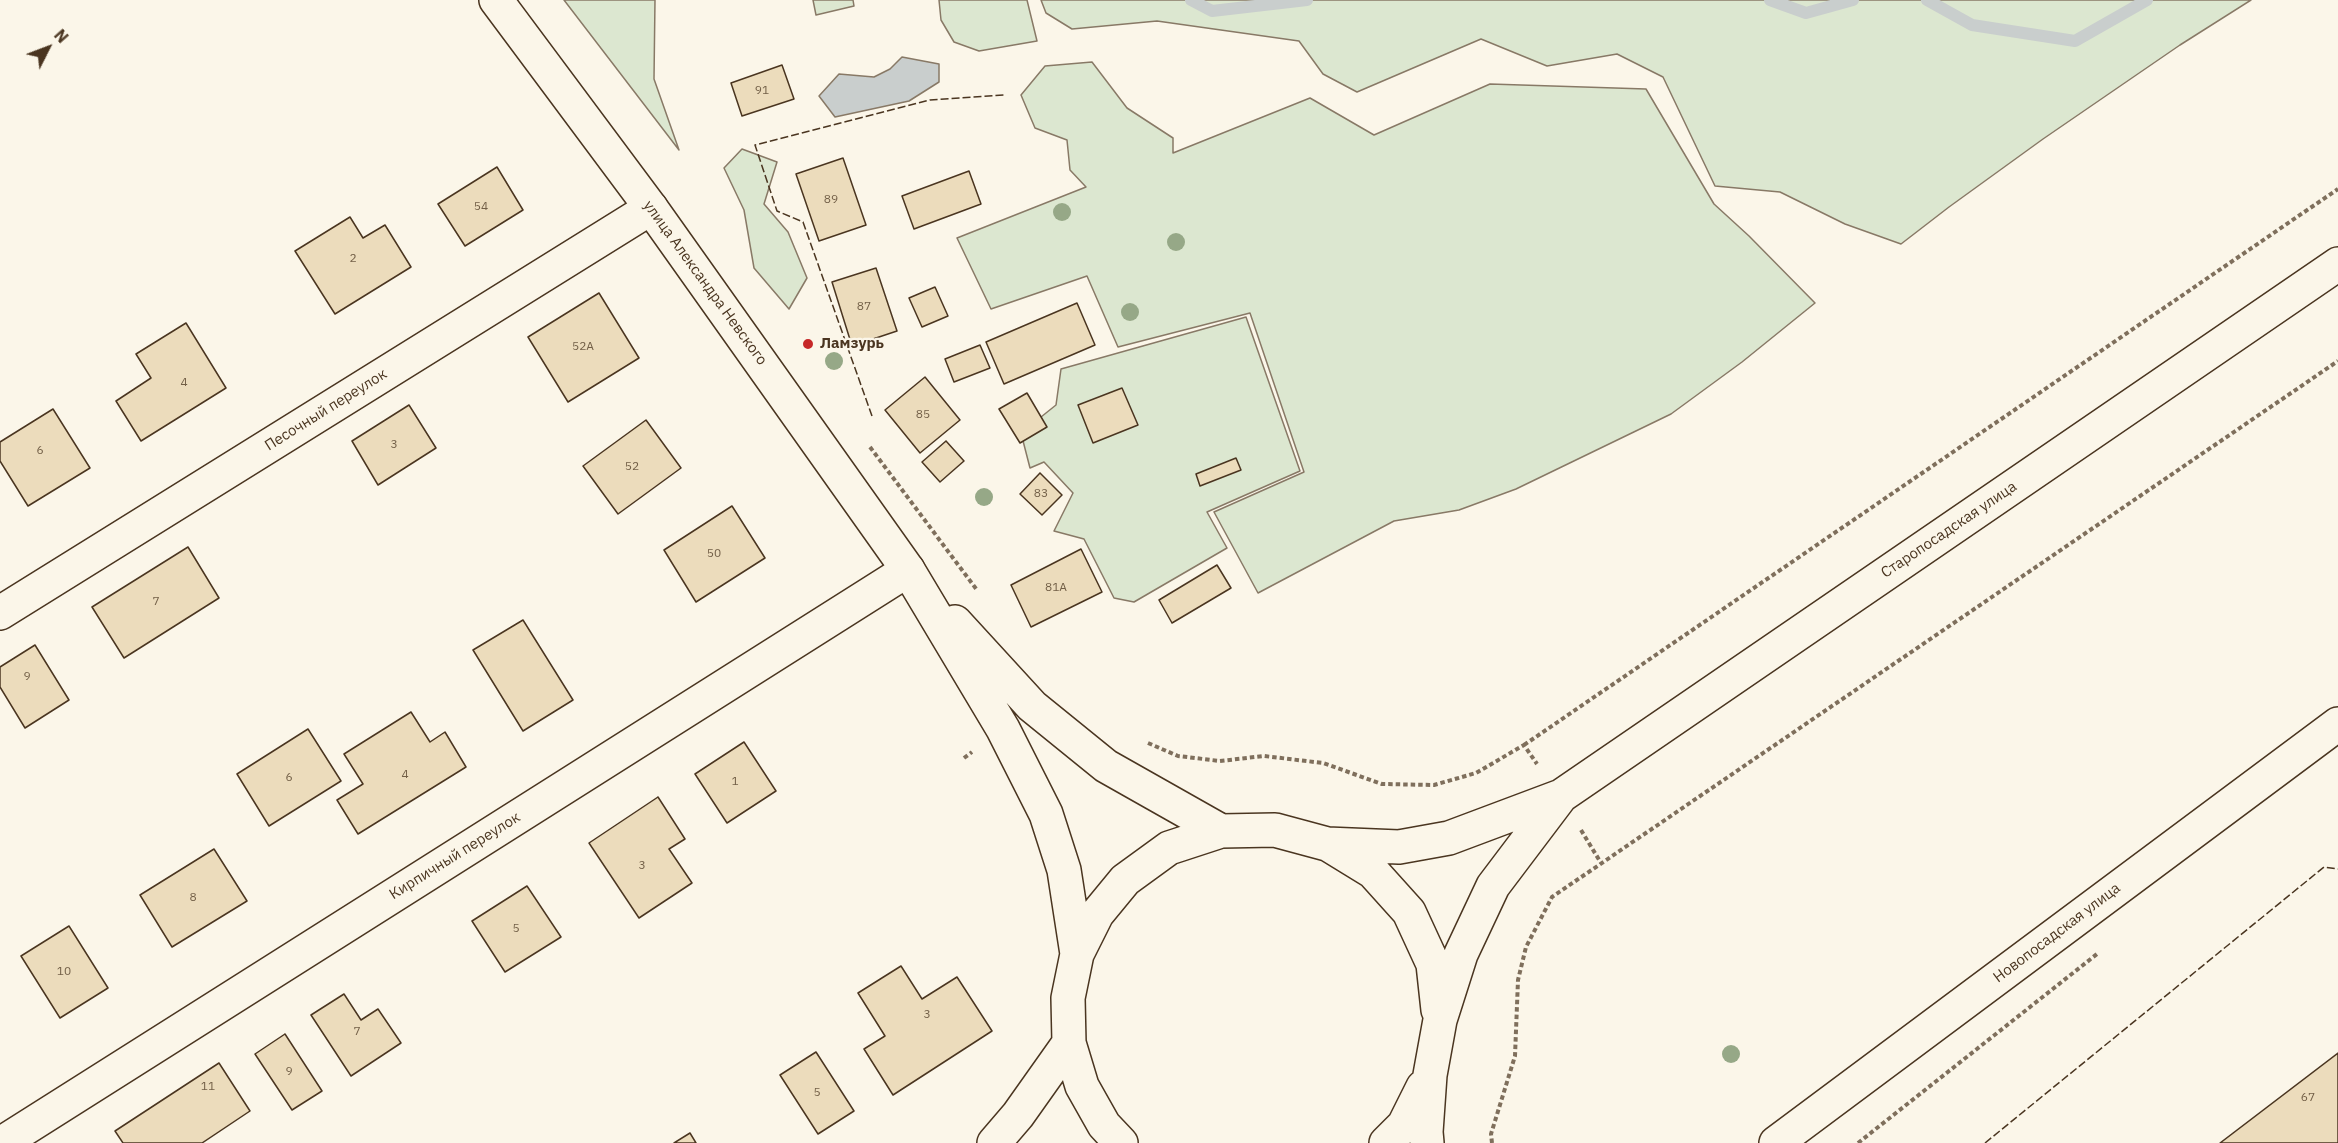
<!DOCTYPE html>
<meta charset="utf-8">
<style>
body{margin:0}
#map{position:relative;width:2338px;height:1143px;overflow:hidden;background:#fbf6e9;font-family:"IBM Plex Sans",sans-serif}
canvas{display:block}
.north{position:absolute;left:18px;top:18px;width:60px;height:60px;-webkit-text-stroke:4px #fbf6e9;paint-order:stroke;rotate:48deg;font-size:16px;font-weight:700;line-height:24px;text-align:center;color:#4a3520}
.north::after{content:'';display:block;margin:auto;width:21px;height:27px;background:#4a3520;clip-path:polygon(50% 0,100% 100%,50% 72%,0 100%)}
</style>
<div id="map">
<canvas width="2338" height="1143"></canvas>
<div class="north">N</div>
</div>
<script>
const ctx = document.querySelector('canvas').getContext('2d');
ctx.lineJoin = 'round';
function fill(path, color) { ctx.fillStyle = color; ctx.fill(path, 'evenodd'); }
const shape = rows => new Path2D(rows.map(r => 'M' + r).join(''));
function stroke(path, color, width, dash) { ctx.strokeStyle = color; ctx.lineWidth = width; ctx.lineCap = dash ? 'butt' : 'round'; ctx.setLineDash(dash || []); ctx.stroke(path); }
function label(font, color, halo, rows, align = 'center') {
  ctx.font = font + ' "IBM Plex Sans",sans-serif'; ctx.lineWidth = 4.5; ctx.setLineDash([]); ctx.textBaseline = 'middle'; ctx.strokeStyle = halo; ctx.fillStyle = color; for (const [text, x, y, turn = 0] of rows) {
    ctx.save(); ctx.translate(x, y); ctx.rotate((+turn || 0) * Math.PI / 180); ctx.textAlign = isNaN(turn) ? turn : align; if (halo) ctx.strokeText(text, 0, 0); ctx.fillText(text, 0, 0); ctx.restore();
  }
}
const green = shape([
 [564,0,655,0,654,79,679,150,564,0],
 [813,0,853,0,854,6,816,15,813,0],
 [939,0,1027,0,1037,41,979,51,954,42,941,20,939,0],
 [1041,0,2251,0,2180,45,2043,139,1949,207,1901,244,1845,224,1780,192,1715,186,1663,77,1617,54,1547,66,1481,39,1357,92,1323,74,1299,41,1157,21,1072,29,1046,13,1041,0],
 [1092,62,1127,108,1173,138,1173,153,1310,98,1374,135,1490,84,1646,89,1714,204,1749,236,1815,303,1742,362,1671,414,1516,489,1459,510,1394,521,1258,593,1214,512,1304,472,1250,313,1118,347,1087,276,991,309,957,238,1086,187,1070,170,1067,140,1035,128,1021,95,1045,66,1092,62],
 [742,149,777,162,764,204,788,232,807,278,789,309,754,268,744,210,724,168,742,149],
 [1246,317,1300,471,1207,512,1227,548,1134,602,1114,598,1084,539,1054,531,1073,493,1044,462,1030,468,1021,433,1056,405,1061,369,1246,317]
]);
fill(green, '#dce7d0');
stroke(green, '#887966', 1.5);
const water = shape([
 [902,57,939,64,939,82,909,101,835,117,819,96,839,74,874,77,890,69,902,57]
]);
fill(water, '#c9cecd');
stroke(water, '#887966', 1.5);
stroke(shape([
 [1191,0,1212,11,1307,0],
 [1770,0,1806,13,1853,0],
 [1927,0,1972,25,2075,41,2147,0]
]), '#c9cecd', 12);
const building = shape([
 [782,65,794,99,742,116,731,83,782,65],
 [843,158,866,225,819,241,796,174,843,158],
 [497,167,523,210,465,246,438,204,497,167],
 [969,171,981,204,914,229,902,196,969,171],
 [350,217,363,238,385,225,411,267,335,314,295,251,350,217],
 [876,268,897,331,852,346,832,282,876,268],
 [935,287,948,316,922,327,909,298,935,287],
 [599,293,639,358,568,402,528,337,599,293],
 [1077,303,1095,345,1004,384,986,342,1077,303],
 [186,323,226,388,141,441,116,401,151,378,136,354,186,323],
 [980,345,990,368,954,382,945,359,980,345],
 [925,377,960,420,920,453,885,410,925,377],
 [1122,388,1138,425,1093,443,1078,405,1122,388],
 [1027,393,1047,427,1020,443,999,409,1027,393],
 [409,405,436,448,378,485,352,441,409,405],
 [53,409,90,468,28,506,0,461,0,442,53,409],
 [646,420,681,468,618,514,583,466,646,420],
 [946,441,964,461,940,482,922,462,946,441],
 [1236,458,1241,470,1200,486,1196,474,1236,458],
 [1040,473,1062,495,1042,515,1020,494,1040,473],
 [732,506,765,558,696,602,664,550,732,506],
 [188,547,219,598,124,658,92,607,188,547],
 [1081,549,1102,592,1031,627,1011,585,1081,549],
 [1217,565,1231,588,1172,623,1159,600,1217,565],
 [523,620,573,700,523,731,473,650,523,620],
 [35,645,69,700,25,728,0,687,0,667,35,645],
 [411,712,430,742,445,732,466,767,358,834,337,800,363,784,344,754,411,712],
 [308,729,341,781,269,826,237,774,308,729],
 [744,742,776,791,727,823,695,774,744,742],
 [658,797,685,839,669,849,692,883,639,918,589,843,658,797],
 [214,849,247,901,172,947,140,895,214,849],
 [527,886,561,937,505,972,472,921,527,886],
 [69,926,108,988,60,1018,21,956,69,926],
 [901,966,922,999,957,977,992,1031,893,1095,864,1049,885,1036,858,993,901,966],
 [344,994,361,1020,378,1009,401,1043,351,1076,311,1015,344,994],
 [285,1034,322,1091,292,1110,255,1054,285,1034],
 [816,1052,854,1111,818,1134,780,1075,816,1052],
 [2338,1053,2338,1143,2220,1143,2338,1053],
 [219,1063,250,1111,202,1143,123,1143,115,1131,219,1063],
 [690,1133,696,1143,674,1143,690,1133]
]);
fill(building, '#ecdcbc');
stroke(building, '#4a3520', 1.5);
const minor = shape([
 [0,613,651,208],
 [2,1143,908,570],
 [1776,1143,2338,724]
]);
const major = shape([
 [496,0,651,208,908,570,1003,729,1046,814,1064,870,1077,954],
 [955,622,1032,706,1106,766,1221,831],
 [1329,845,1373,872,1409,912,1433,964,1438,1010],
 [994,1143,1018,1115,1069,1043],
 [1121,1143,1104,1125,1082,1086,1069,1043,1068,998,1077,954,1097,914,1125,880,1169,848,1221,831,1275,830,1327,844,1399,847,1449,838,1561,796,2338,264],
 [1386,1143,1404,1125,1423,1087],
 [1427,1143,1426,1132,1430,1075,1440,1020,1461,954,1493,886,1561,796]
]);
stroke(minor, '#4a3520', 36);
stroke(major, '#4a3520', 36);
stroke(shape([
 [870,447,977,590],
 [1148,743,1178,756,1220,761,1264,756,1323,763,1382,784,1434,785,1476,773,1524,745,1537,764],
 [1524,745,2338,189],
 [964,758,972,752],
 [1581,830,1601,863],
 [1492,1143,1491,1134,1515,1056,1518,980,1526,947,1552,897,2338,361],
 [1858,1143,2097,954]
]), '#7f6f5c', 4, [4.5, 3]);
stroke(minor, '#fbf6e9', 33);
stroke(major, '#fbf6e9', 33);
stroke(shape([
 [872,416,803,222,777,211,755,145,930,100,1004,95],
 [1985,1143,2324,867,2338,869]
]), '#4a3520', 1.5, [8, 3]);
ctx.fillStyle = '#96a887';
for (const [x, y] of [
 [1062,212],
 [1176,242],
 [1130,312],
 [834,361],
 [984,497],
 [1731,1054]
]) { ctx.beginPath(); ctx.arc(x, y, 9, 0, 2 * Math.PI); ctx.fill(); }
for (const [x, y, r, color] of [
 [808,344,6,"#c62828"]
]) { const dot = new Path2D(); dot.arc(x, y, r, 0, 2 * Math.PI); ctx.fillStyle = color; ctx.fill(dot); stroke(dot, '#fbf6e9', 2); }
label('12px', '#725f47', null, [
 ["91",762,91],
 ["89",831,200],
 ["54",481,207],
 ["2",353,259],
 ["87",864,307],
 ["52А",583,347],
 ["4",184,383],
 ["85",923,415],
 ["3",394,445],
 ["6",40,451],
 ["52",632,467],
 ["83",1041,494],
 ["50",714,554],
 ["81А",1056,588],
 ["7",156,602],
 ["9",27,677],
 ["4",405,775],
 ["6",289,778],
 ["1",735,782],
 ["3",642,866],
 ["8",193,898],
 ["5",516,929],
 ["10",64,972],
 ["3",927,1015],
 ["7",357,1032],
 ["9",289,1072],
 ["11",208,1087],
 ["5",817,1093],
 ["67",2308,1098]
]);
label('15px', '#4a3520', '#fbf6e9', [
 ["улица Александра Невского",705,283,54],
 ["Песочный переулок",326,410,-32],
 ["Старопосадская улица",1949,530,-34],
 ["Кирпичный переулок",455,856,-32],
 ["Новопосадская улица",2057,933,-37]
]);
label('bold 15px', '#4a3520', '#fbf6e9', [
 ["Ламзурь",820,344]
], 'left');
</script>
